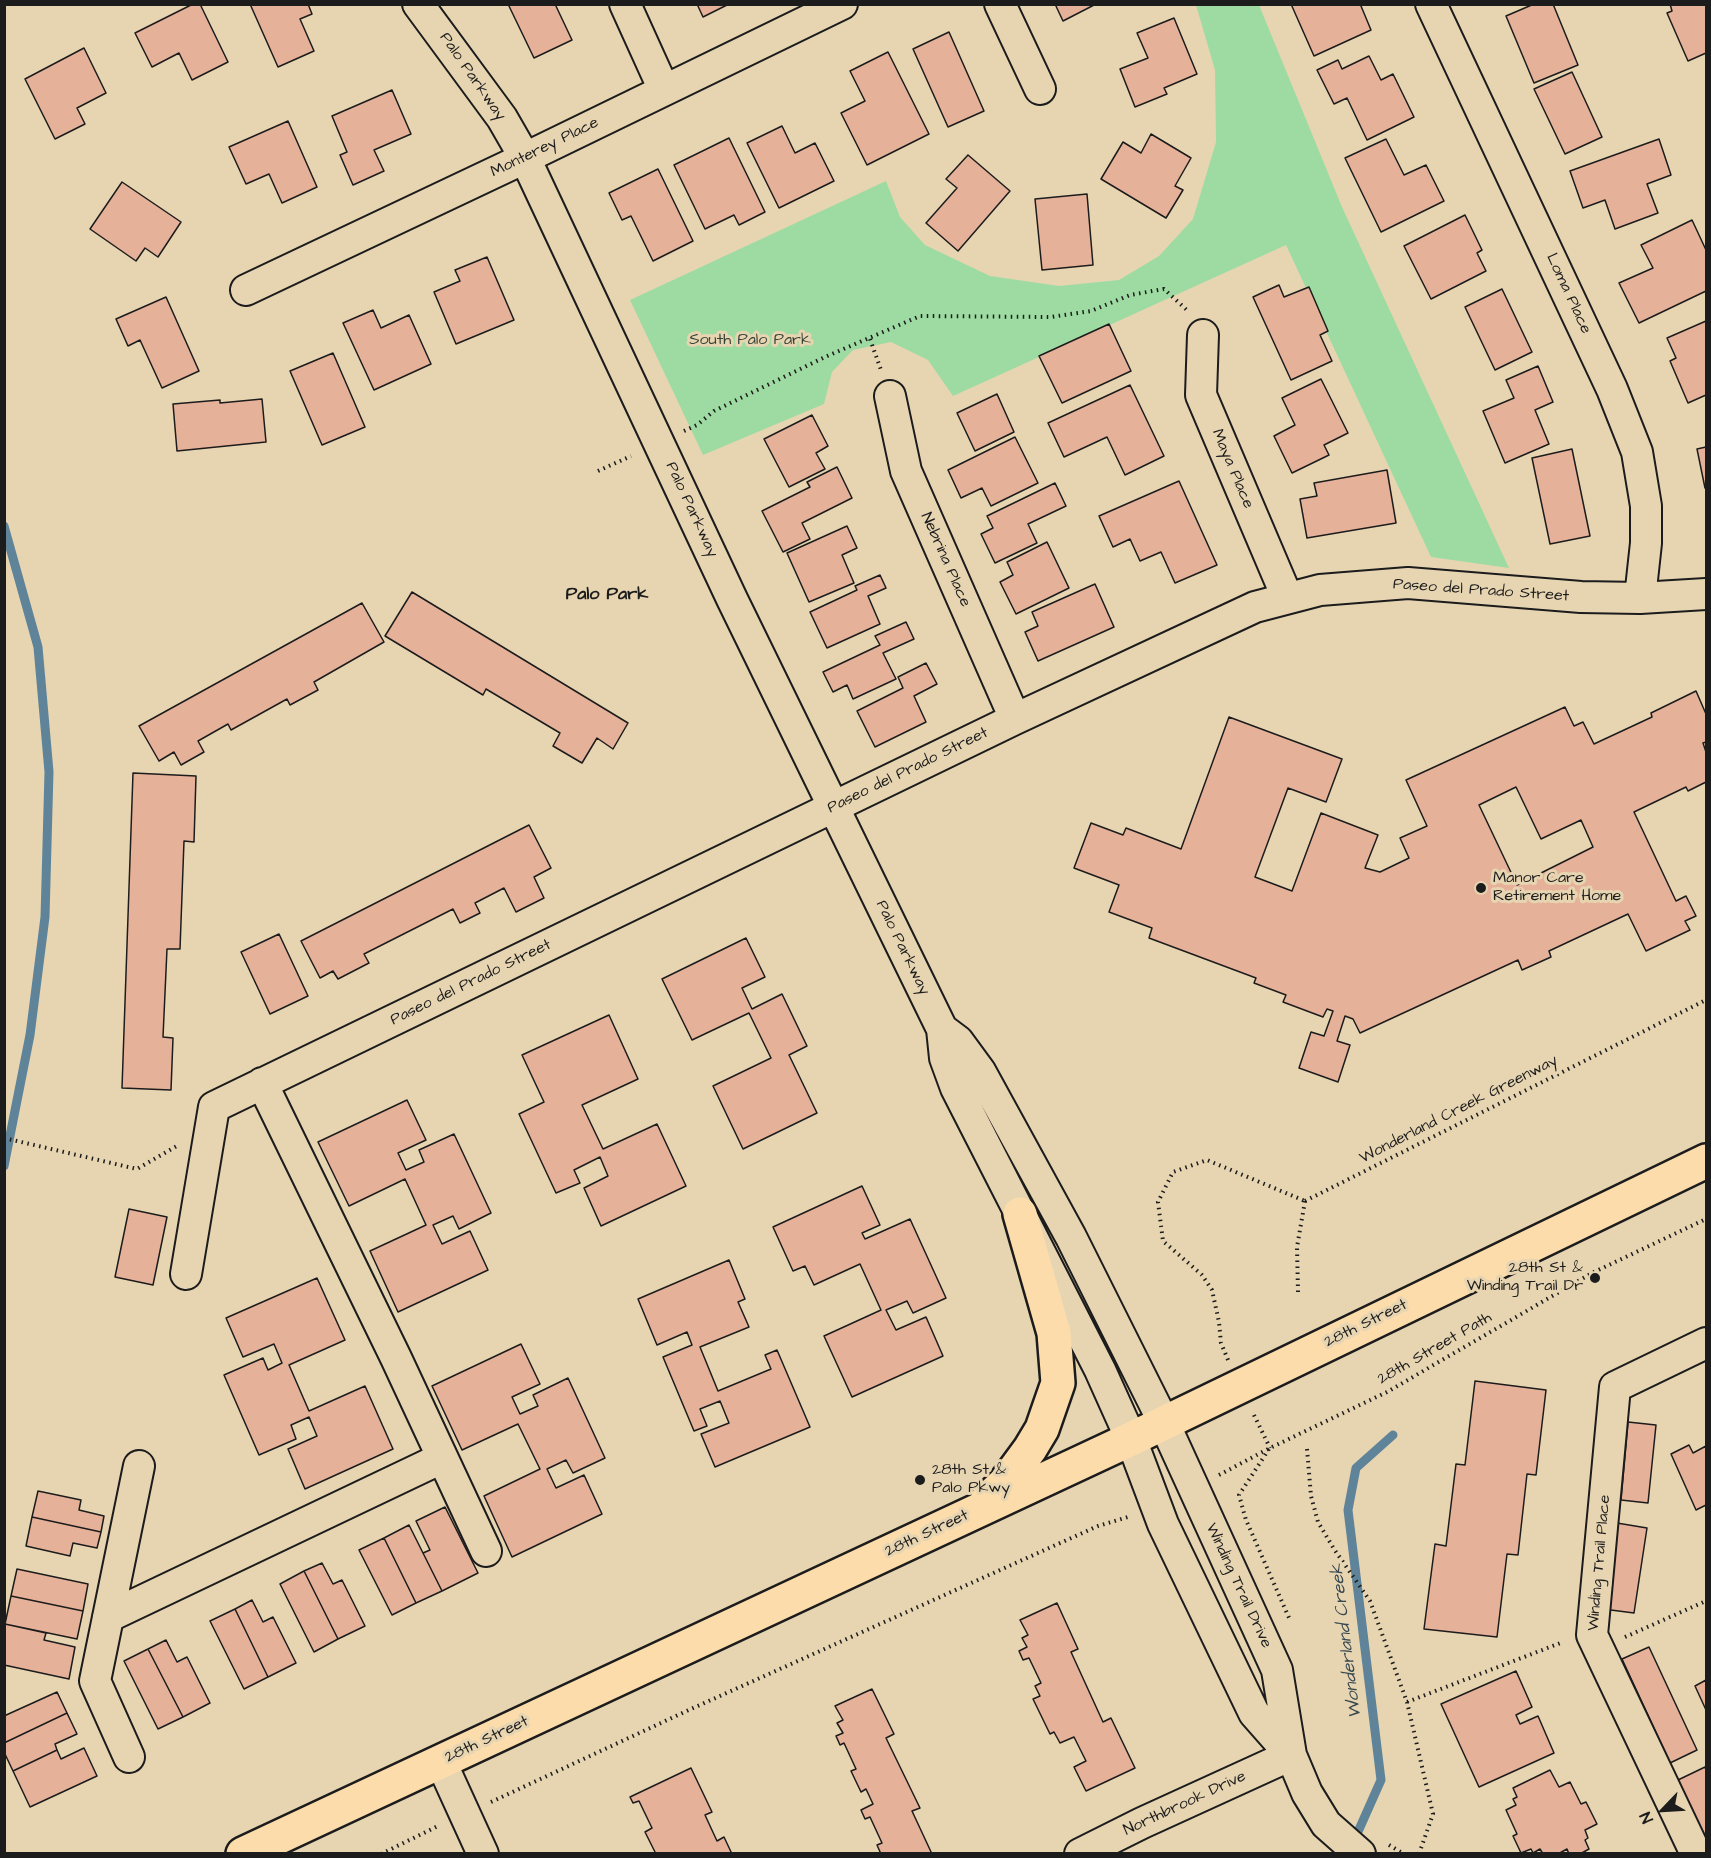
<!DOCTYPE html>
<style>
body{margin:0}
#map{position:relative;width:1711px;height:1858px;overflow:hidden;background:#e7d5b2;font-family:"Architects Daughter",sans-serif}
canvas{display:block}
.frame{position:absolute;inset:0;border:6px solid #1c1c1c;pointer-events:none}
.north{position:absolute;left:1633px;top:1780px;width:60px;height:60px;-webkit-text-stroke:4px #e7d5b2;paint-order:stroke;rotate:245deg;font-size:16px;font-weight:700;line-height:24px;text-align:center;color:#1c1c1c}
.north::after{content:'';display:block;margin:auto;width:21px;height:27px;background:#1c1c1c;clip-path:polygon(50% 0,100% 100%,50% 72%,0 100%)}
</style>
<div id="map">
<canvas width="1711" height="1858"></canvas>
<div class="frame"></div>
<div class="north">N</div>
</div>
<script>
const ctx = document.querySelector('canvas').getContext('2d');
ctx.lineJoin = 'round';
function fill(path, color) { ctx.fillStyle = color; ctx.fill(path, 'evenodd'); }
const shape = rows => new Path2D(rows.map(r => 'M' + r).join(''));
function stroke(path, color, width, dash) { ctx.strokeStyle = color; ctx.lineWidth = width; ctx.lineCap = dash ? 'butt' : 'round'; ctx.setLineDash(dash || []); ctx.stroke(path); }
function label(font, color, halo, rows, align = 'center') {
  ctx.font = font + ' "Architects Daughter",sans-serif'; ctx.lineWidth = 6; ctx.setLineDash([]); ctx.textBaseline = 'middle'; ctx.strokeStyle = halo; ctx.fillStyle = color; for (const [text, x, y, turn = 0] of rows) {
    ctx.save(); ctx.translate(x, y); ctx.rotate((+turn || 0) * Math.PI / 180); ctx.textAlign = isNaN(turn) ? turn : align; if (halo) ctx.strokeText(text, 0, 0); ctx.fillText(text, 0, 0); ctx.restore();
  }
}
fill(shape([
 [1196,5,1259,5,1342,207,1509,568,1431,557,1286,245,953,396,928,360,891,342,853,350,832,372,824,404,703,455,630,300,886,181,900,217,925,245,990,276,1059,286,1119,280,1159,256,1193,219,1216,142,1215,70]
]), '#9edba2');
stroke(shape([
 [4,526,38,647,49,772,45,917,30,1035,4,1166],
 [1353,1843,1381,1780,1348,1510,1356,1468,1393,1435]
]), '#5f8499', 9);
const building = shape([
 [193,4,200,4,228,62,192,80,179,53,152,67,135,33,193,4],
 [250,4,308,4,312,14,300,19,314,51,278,67,250,4],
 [508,4,555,4,572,40,534,58,508,4],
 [697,4,729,4,703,17,697,4],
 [1055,4,1096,4,1063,21,1055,4],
 [1291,4,1364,4,1361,6,1371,30,1314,56,1291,4],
 [1534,4,1553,4,1578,65,1534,83,1506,16,1534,4],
 [1670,4,1706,4,1706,53,1688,61,1667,13,1672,11,1670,4],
 [1174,18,1197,74,1164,88,1167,94,1135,107,1120,69,1148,58,1137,33,1174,18],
 [949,32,984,111,948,127,913,49,949,32],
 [84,48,106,93,77,108,85,124,55,139,25,79,84,48],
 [888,52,929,134,867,165,841,113,865,101,850,71,888,52],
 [1369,56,1381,80,1393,74,1414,117,1367,140,1347,98,1334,104,1317,70,1338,60,1342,69,1369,56],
 [1572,72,1602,137,1565,154,1534,89,1572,72],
 [392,90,411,134,374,150,384,171,353,185,340,155,347,152,332,116,392,90],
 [288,121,317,187,282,203,269,174,246,184,229,147,288,121],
 [782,126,795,153,815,143,834,181,779,208,747,143,782,126],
 [1151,134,1191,158,1175,186,1183,190,1166,218,1101,179,1123,142,1141,153,1151,134],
 [729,138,765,212,739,225,734,215,705,229,674,165,729,138],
 [1386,139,1404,175,1426,165,1444,201,1381,232,1345,158,1386,139],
 [1659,139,1671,175,1647,184,1658,213,1615,229,1605,200,1583,208,1570,171,1659,139],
 [968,155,1010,191,958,251,926,223,957,188,946,179,968,155],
 [658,169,693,241,653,261,631,216,622,220,609,193,658,169],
 [122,182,181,222,158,257,145,248,136,261,90,229,122,182],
 [1087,194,1093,265,1042,270,1035,199,1087,194],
 [1465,215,1482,250,1477,253,1486,271,1431,299,1404,246,1465,215],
 [1692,220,1706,250,1706,291,1639,323,1619,283,1653,268,1641,245,1692,220],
 [487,257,514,320,456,344,434,292,460,281,455,270,487,257],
 [1279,285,1284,297,1309,287,1328,331,1320,335,1332,361,1291,380,1253,297,1279,285],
 [1502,289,1532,352,1495,370,1465,307,1502,289],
 [166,297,199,371,162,388,140,340,128,346,116,319,166,297],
 [373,310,381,328,409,315,431,364,374,390,343,323,373,310],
 [1706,321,1706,395,1688,403,1670,361,1676,358,1667,338,1706,321],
 [1109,324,1131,371,1062,403,1039,356,1109,324],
 [333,353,365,427,322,445,290,371,333,353],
 [1538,366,1553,402,1535,410,1549,444,1505,463,1483,411,1514,398,1506,380,1538,366],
 [1321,379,1348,433,1324,445,1329,455,1292,473,1274,436,1295,425,1282,398,1321,379],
 [1130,385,1164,456,1125,475,1107,437,1064,457,1048,423,1130,385],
 [997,394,1014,432,975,451,957,413,997,394],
 [262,399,266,442,177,451,173,404,220,400,220,403,262,399],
 [812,415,828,446,816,453,825,469,789,487,764,439,812,415],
 [1015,437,1038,483,991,506,982,488,961,498,948,470,1015,437],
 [1706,447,1706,487,1705,488,1697,449,1706,447],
 [1572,449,1590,536,1550,544,1532,458,1572,449],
 [837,467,852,498,802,523,810,539,783,552,762,511,810,487,807,482,837,467],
 [1387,470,1396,523,1307,538,1300,499,1317,496,1314,483,1387,470],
 [1179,481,1217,565,1175,583,1161,552,1140,561,1130,539,1113,547,1099,516,1179,481],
 [1055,483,1066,506,1028,524,1037,543,995,563,981,534,993,528,987,516,1055,483],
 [847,526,857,548,842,555,854,583,809,602,787,553,847,526],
 [1047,542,1069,588,1016,614,1000,582,1013,575,1007,562,1047,542],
 [880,575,886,588,868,596,880,624,827,648,810,612,857,590,855,586,880,575],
 [1095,584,1114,627,1038,661,1025,632,1038,626,1032,612,1095,584],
 [412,592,628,723,613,749,597,738,582,763,553,746,560,733,486,689,483,695,385,636,412,592],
 [362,603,384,642,314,682,318,690,290,705,287,699,231,730,228,724,198,741,204,752,181,765,174,752,159,761,139,726,362,603],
 [906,622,914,639,883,653,896,679,853,699,847,685,833,692,823,672,880,645,875,636,906,622],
 [926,663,937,684,914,696,926,722,875,747,857,711,903,688,898,677,926,663],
 [1696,691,1706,714,1706,742,1703,743,1706,752,1706,782,1688,791,1686,787,1634,812,1676,901,1686,896,1696,916,1685,921,1690,930,1646,951,1628,914,1549,951,1551,957,1522,970,1518,960,1360,1033,1353,1019,1345,1016,1337,1041,1350,1045,1338,1082,1299,1068,1311,1032,1324,1036,1333,1011,1327,1009,1323,1017,1283,1002,1286,995,1254,983,1256,978,1149,938,1152,928,1109,912,1119,885,1074,868,1091,823,1123,835,1126,828,1181,849,1229,717,1342,759,1326,802,1288,788,1255,877,1292,891,1321,813,1378,835,1365,868,1380,872,1409,858,1400,838,1427,826,1406,780,1565,707,1574,726,1583,722,1594,744,1652,717,1651,713,1696,691],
 [1516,787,1541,839,1581,820,1593,847,1517,885,1479,805,1516,787],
 [133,773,196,776,194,842,184,841,180,949,167,949,163,1037,173,1038,171,1090,122,1088,133,773],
 [529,825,551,868,534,877,544,898,516,912,504,888,475,903,480,913,460,923,453,909,364,954,369,963,338,979,333,971,320,978,301,941,529,825],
 [279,934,308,996,270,1014,241,952,279,934],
 [746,938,765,977,742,988,752,1009,782,994,807,1046,789,1055,817,1113,743,1149,713,1086,771,1058,749,1013,692,1040,662,979,746,938],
 [609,1015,638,1079,582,1105,603,1149,657,1124,686,1186,601,1226,584,1188,608,1176,600,1157,574,1170,580,1183,556,1193,519,1114,544,1102,522,1055,609,1015],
 [407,1100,426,1140,398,1153,406,1170,424,1162,419,1150,454,1134,491,1213,459,1229,453,1216,433,1225,442,1244,470,1231,488,1270,398,1312,370,1251,426,1225,405,1179,349,1206,318,1142,407,1100],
 [862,1186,880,1225,862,1233,865,1239,910,1219,946,1298,913,1313,907,1301,886,1310,896,1330,926,1317,943,1356,852,1397,824,1336,881,1310,860,1264,814,1285,805,1266,793,1271,773,1227,862,1186],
 [129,1209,167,1217,153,1285,115,1277,129,1209],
 [729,1260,745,1299,738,1302,749,1327,700,1347,718,1391,771,1369,765,1355,777,1350,810,1427,715,1467,701,1434,729,1423,720,1401,700,1409,707,1426,694,1431,663,1357,692,1345,687,1332,657,1345,638,1299,729,1260],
 [317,1278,345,1340,289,1365,309,1411,365,1386,393,1449,305,1489,288,1449,317,1436,309,1417,291,1425,296,1439,259,1455,224,1375,263,1358,268,1370,282,1363,274,1344,243,1357,226,1318,317,1278],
 [521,1344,540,1384,512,1397,520,1414,538,1406,533,1395,568,1378,605,1458,573,1473,566,1460,547,1469,556,1488,584,1475,602,1514,512,1557,484,1496,540,1469,518,1424,462,1450,432,1386,521,1344],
 [1475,1381,1546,1390,1536,1475,1527,1474,1518,1555,1507,1554,1497,1637,1424,1629,1435,1544,1446,1546,1456,1464,1465,1465,1475,1381],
 [1628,1422,1656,1425,1648,1503,1621,1500,1628,1422],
 [1689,1445,1693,1453,1706,1446,1706,1505,1696,1510,1671,1454,1689,1445],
 [38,1491,81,1500,79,1510,104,1516,101,1532,32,1517,38,1491],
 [445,1507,478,1573,442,1591,423,1553,430,1550,416,1521,445,1507],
 [32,1517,101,1532,97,1548,73,1543,70,1556,26,1546,32,1517],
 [1617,1523,1647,1528,1634,1613,1603,1609,1617,1523],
 [409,1525,442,1591,416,1603,384,1538,409,1525],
 [384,1538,416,1603,392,1615,359,1550,384,1538],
 [322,1563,333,1584,342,1580,365,1626,338,1639,304,1571,322,1563],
 [17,1569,88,1584,83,1611,11,1596,17,1569],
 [304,1571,338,1639,314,1652,280,1584,304,1571],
 [11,1596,83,1611,77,1639,5,1624,11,1596],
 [252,1600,263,1622,273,1617,296,1663,268,1677,235,1609,252,1600],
 [1057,1603,1078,1649,1071,1652,1103,1722,1111,1718,1135,1768,1086,1791,1074,1767,1086,1761,1074,1737,1060,1743,1054,1732,1050,1734,1033,1699,1040,1696,1035,1686,1041,1683,1029,1658,1023,1660,1019,1651,1027,1647,1022,1638,1028,1635,1020,1620,1057,1603],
 [235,1609,268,1677,244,1689,210,1621,235,1609],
 [5,1624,46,1633,44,1640,75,1647,69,1679,4,1665,5,1624],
 [166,1640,177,1662,187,1657,210,1703,183,1717,148,1649,166,1640],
 [1649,1647,1697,1750,1670,1763,1622,1659,1649,1647],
 [148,1649,183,1717,158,1729,124,1661,148,1649],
 [1516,1671,1532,1707,1516,1715,1520,1724,1538,1716,1554,1753,1479,1787,1441,1704,1516,1671],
 [1706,1680,1706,1710,1695,1686,1706,1680],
 [872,1689,894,1734,886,1738,920,1808,912,1811,932,1854,881,1854,877,1845,882,1843,870,1817,865,1819,861,1810,873,1804,866,1789,861,1792,851,1771,856,1769,844,1743,840,1745,836,1736,843,1733,837,1723,843,1720,835,1706,872,1689],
 [57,1692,67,1713,4,1743,4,1716,57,1692],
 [67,1713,77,1734,55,1744,57,1750,13,1771,4,1752,4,1743,67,1713],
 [84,1748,97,1776,30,1807,13,1771,57,1750,61,1759,84,1748],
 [1705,1767,1706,1770,1706,1840,1678,1780,1705,1767],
 [691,1768,712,1812,705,1815,717,1841,724,1837,732,1854,656,1854,645,1832,652,1828,639,1801,633,1803,630,1797,691,1768],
 [1550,1770,1559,1787,1570,1782,1581,1804,1586,1802,1597,1824,1585,1830,1588,1838,1585,1840,1589,1849,1580,1854,1569,1854,1567,1849,1558,1854,1543,1854,1540,1849,1533,1853,1531,1849,1521,1853,1513,1836,1517,1834,1506,1810,1516,1805,1513,1799,1517,1797,1513,1788,1550,1770]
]);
fill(building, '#e6b199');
stroke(building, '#1c1c1c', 1.5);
const minor = shape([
 [418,4,502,118,525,158,732,599,942,1029,945,1058,956,1088,1100,1370,1131,1439,1163,1524,1254,1713,1291,1755],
 [625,4,664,90],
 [1000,4,1040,89],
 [1431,4,1612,389,1637,452,1646,506,1646,543,1640,598],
 [246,290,525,158,842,4],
 [1203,335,1201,395,1287,597],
 [890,396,906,471,1015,719],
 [942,1029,958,1041,980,1071,1071,1237,1164,1423,1277,1670,1291,1755,1307,1793,1326,1824,1360,1854],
 [262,1083,396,1358,486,1551],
 [186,1274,214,1107,1015,719,1255,607,1320,590,1408,583,1581,597,1640,598,1706,594],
 [108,1617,442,1458],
 [129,1757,95,1681,139,1466],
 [441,1762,483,1854],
 [1080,1854,1142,1823,1291,1755],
 [1696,1854,1592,1635,1615,1387,1706,1343]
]);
const highway = shape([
 [987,1500,1005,1483,1030,1449,1042,1429,1058,1383,1054,1333,1020,1214],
 [243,1854,1131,1439,1706,1161]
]);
stroke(minor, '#1c1c1c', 34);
stroke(highway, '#1c1c1c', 38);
stroke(shape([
 [870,339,881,370],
 [684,431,697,425,714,411,825,357,920,316,1051,317,1091,311,1130,295,1164,289,1189,312],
 [598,471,631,456],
 [4,1138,137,1169,177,1146],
 [1305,1201,1706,1000],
 [1298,1292,1297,1247,1305,1201],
 [1228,1360,1221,1343,1219,1322,1212,1290,1202,1275,1163,1241,1158,1202,1173,1172,1207,1160,1305,1201],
 [1254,1415,1270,1448],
 [1269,1449,1239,1495,1246,1520,1290,1620],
 [1307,1449,1311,1496,1318,1522,1334,1549,1370,1601,1407,1702,1433,1814,1419,1854],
 [1219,1475,1270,1448,1387,1392,1592,1273,1706,1219],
 [1625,1637,1706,1601],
 [1407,1702,1563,1642],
 [491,1802,691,1709,1098,1526,1128,1517],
 [1389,1845,1404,1854],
 [381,1854,438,1826]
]), '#1c1c1c', 4, [1.5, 4.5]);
stroke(minor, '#e7d5b2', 30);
stroke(highway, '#fddcac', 33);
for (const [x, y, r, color] of [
 [1481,888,6,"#1c1c1c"],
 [1595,1278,6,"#1c1c1c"],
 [920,1480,6,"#1c1c1c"]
]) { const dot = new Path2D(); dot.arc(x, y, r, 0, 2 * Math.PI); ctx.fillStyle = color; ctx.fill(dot); stroke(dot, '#e7d5b2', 2); }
label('16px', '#1c1c1c', '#e7d5b2', [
 ["Palo Parkway",472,77,55],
 ["Monterey Place",545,148,-26],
 ["Loma Place",1568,294,65],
 ["Maya Place",1232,469,67],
 ["Palo Parkway",691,510,65],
 ["Nebrina Place",945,560,66],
 ["Paseo del Prado Street",1481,591,4],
 ["Paseo del Prado Street",908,771,-26],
 ["Palo Parkway",902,948,64],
 ["Paseo del Prado Street",471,983,-26],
 ["Wonderland Creek Greenway",1459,1110,-27],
 ["28th Street",1366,1324,-26],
 ["28th Street Path",1435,1349,-30],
 ["28th Street",927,1534,-25],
 ["Winding Trail Place",1600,1563,-85],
 ["Winding Trail Drive",1238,1586,65],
 ["28th Street",487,1740,-25],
 ["Northbrook Drive",1185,1804,-25]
]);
label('16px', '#364237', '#e7d5b2', [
 ["South Palo Park",750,341]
]);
label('16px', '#1c1c1c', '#e7d5b2', [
 ["Manor Care",1493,879],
 ["Retirement Home",1493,897],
 ["28th St &",1583,1269,"right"],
 ["Winding Trail Dr",1583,1287,"right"],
 ["28th St &",932,1471],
 ["Palo Pkwy",932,1489]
], 'left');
label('bold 18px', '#1c1c1c', '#e7d5b2', [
 ["Palo Park",607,595]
]);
label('italic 18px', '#384850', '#e7d5b2', [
 ["Wonderland Creek",1347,1641,-97]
]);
</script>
